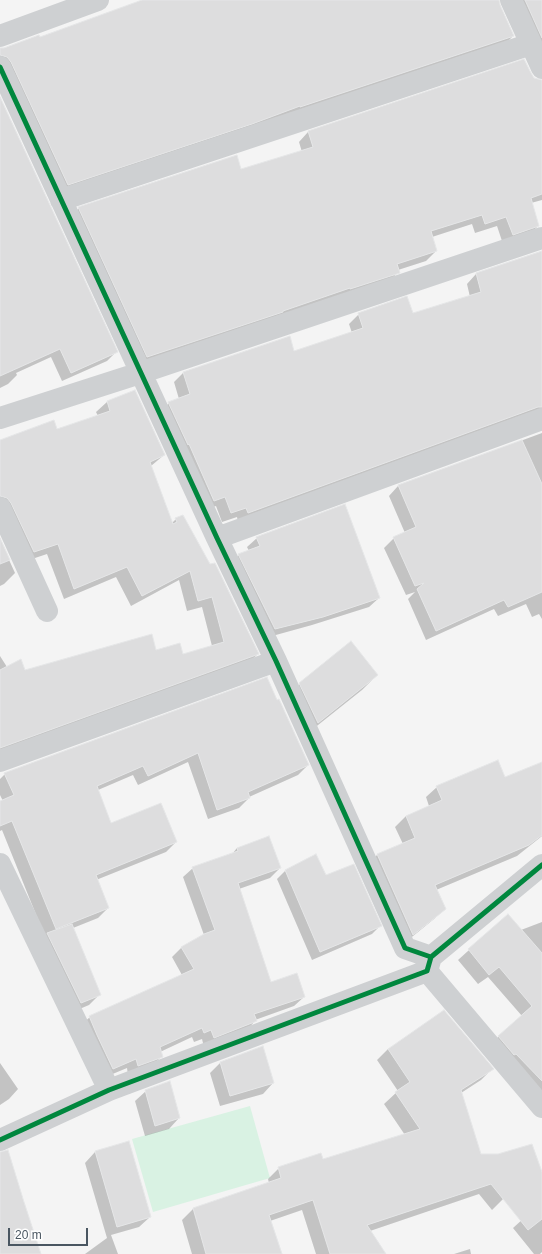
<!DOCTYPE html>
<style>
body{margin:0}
#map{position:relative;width:542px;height:1254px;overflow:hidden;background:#f4f4f4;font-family:Helvetica,sans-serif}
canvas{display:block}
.scale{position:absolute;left:8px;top:1228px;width:80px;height:18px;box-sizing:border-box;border:2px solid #4a5661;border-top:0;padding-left:5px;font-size:12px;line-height:14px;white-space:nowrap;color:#4a5661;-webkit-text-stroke:3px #fff;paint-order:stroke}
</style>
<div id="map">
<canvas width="542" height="1254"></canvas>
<div class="scale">20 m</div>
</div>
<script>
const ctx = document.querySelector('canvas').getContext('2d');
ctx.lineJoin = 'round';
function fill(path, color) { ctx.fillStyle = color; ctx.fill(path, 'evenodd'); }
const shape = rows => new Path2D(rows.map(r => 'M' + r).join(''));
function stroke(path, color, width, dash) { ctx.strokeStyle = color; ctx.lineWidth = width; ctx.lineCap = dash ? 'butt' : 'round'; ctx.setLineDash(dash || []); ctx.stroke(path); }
fill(shape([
 [250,1106,270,1178,153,1212,132,1139]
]), '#d9f2e3');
fill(shape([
 [146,0,498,0,513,36,503,46,58,193,0,65,0,55,39,38],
 [509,0,542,0,542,68],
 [524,61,534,79,542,81,542,200,531,203,538,226,529,235,503,244,497,226,475,233,472,224,432,237,436,251,426,261,398,270,398,272,389,282,138,366,69,218,79,208,241,170,302,152,299,142,308,132],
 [0,99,116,352,107,361,62,381,51,357,16,373,17,375,8,384,0,388],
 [542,252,542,421,238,522,237,517,222,522,216,506,204,510,159,413,169,403,179,399,174,382,183,373,294,352,352,333,349,324,359,314,412,314,470,297,467,284,476,274],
 [135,392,164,455,151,466,172,523,176,519,258,654,247,664,0,754,0,656,7,667,25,671,156,651,182,655,212,646,202,607,187,611,179,580,131,606,116,577,64,599,47,554,23,562,0,512,0,441,57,430,98,416,96,412,107,402],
 [542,433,542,619,539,614,532,617,526,604,498,616,494,609,426,640,408,599,415,592,406,595,384,548,394,538,405,533,389,496,398,486],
 [257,538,379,598,369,607,312,625,265,638,230,564,239,555,249,551,247,547],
 [0,540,15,573,4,584,0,586],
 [377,675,362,690,303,737,285,698,300,684],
 [267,679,308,765,298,775,249,797,249,798,239,808,208,819,188,762,138,785,133,775,98,790,111,824,176,842,166,852,96,880,108,908,98,918,73,928,100,994,89,1005,70,1013,45,937,2,830,0,831,0,802,3,801,0,795,0,779,5,774],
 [542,768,542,836,517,856,436,890,445,909,434,919,402,945,367,866,377,855,403,844,395,827,406,816,429,806,426,797,437,787,505,778],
 [269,837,280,868,270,878,239,889,270,983,304,997,294,1006,255,1020,255,1021,246,1031,204,1047,202,1039,194,1042,192,1037,160,1052,162,1056,152,1066,128,1075,127,1068,103,1078,80,1026,90,1017,182,975,172,957,182,947,204,935,183,877,193,868,232,854,237,848],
 [285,871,326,876,380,926,372,934,312,960,277,879],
 [508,915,521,930,542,922,542,1101,488,1046,522,1016,488,977,478,984,458,960],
 [388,1049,492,1069,481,1080,461,1093,480,1155,537,1161,503,1199,492,1210,479,1194,370,1231,384,1254,316,1254,302,1210,270,1221,281,1254,191,1254,192,1254,182,1220,193,1209,269,1183,268,1179,279,1168,323,1160,405,1135,384,1104,398,1091,377,1060],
 [221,1062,273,1083,263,1094,220,1106,210,1073],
 [0,1063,18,1089,9,1099,0,1105],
 [146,1091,179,1118,169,1129,145,1136,135,1101],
 [128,1143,150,1217,139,1227,111,1235,118,1254,85,1254,107,1238,85,1163,95,1152],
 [542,1203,542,1252,540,1254,534,1254,513,1228,524,1218],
 [470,1249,471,1254,454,1254]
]), '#0003');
const building = shape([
 [142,0,499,0,500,5,514,36,300,107,300,106,252,124,68,185,11,62,7,57,0,55,0,48,4,48,39,35,40,37,142,0],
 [525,0,542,0,542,38,525,0],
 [524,59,531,73,534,78,542,80,542,194,531,198,539,226,513,235,506,217,485,224,482,215,431,231,437,251,397,264,400,273,350,289,350,288,283,311,283,312,147,357,78,207,237,155,241,169,313,147,308,131,524,59],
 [0,97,118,352,71,373,60,349,0,376,0,97],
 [542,251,542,407,538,407,248,513,246,508,231,513,225,497,214,501,189,444,188,445,168,402,190,394,183,372,290,336,294,351,363,328,358,313,407,296,413,313,481,292,476,273,542,251],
 [135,390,165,455,150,462,173,524,177,522,175,518,183,515,210,564,215,563,259,654,0,748,0,670,21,659,25,670,152,634,156,650,180,643,183,654,224,642,212,597,198,601,190,571,142,596,127,567,74,589,58,544,34,552,11,503,7,498,0,496,0,440,54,420,57,429,110,411,107,401,135,390],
 [522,440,542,484,542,592,508,607,504,600,436,631,417,589,424,583,415,586,393,537,416,527,398,485,522,440],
 [345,504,380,598,323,617,275,629,238,554,260,546,256,537,345,504],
 [0,538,10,560,0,564,0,538],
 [351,641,378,675,318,723,299,683,351,641],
 [267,677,277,700,279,699,309,765,248,792,250,798,217,810,198,753,148,776,143,766,97,786,111,823,161,803,177,842,96,875,109,908,56,929,12,821,0,826,0,801,14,795,4,773,267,677],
 [498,760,505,777,542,762,542,835,529,845,435,885,446,909,413,935,377,854,415,838,406,816,442,800,436,786,498,760],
 [269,836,281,868,238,883,271,982,297,973,305,997,254,1014,257,1021,214,1038,211,1030,204,1033,202,1028,160,1047,163,1057,138,1066,136,1059,113,1069,97,1035,89,1016,194,969,181,947,204,934,215,930,192,867,238,851,237,848,269,836],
 [316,854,326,875,354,864,382,926,320,952,285,870,316,854],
 [508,914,542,953,542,1081,516,1054,514,1055,498,1036,532,1006,499,967,489,975,468,949,508,914],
 [72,924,101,995,81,1003,47,933,72,924],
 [444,1010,494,1069,461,1090,481,1154,498,1154,532,1144,542,1172,542,1219,528,1230,491,1184,367,1225,386,1254,330,1254,313,1200,269,1215,282,1254,206,1254,193,1208,281,1178,278,1167,321,1153,323,1159,420,1129,395,1092,410,1082,388,1049,444,1010],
 [263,1046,274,1083,230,1096,220,1062,263,1046],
 [170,1081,180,1118,155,1126,145,1090,170,1081],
 [129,1141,151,1217,117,1227,95,1151,129,1141],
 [8,1150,24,1202,41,1254,0,1254,0,1152,8,1150]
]);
fill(building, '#ddddde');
stroke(building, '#e5e6e7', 1);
stroke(shape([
 [511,0,542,68],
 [0,36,98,0],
 [0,67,217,538,276,661,405,948,431,957],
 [61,200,531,44],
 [0,418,140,373,542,238],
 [0,508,47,611],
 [217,538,542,419],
 [0,761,276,661],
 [0,864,109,1090],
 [427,971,542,1107],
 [0,1140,109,1090,427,971,431,957,542,865]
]), '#ced0d2', 22);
stroke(shape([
 [0,67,217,538,276,661,405,948,431,957],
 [0,1140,109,1090,427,971,431,957,542,865]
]), '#00873e', 5);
</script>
